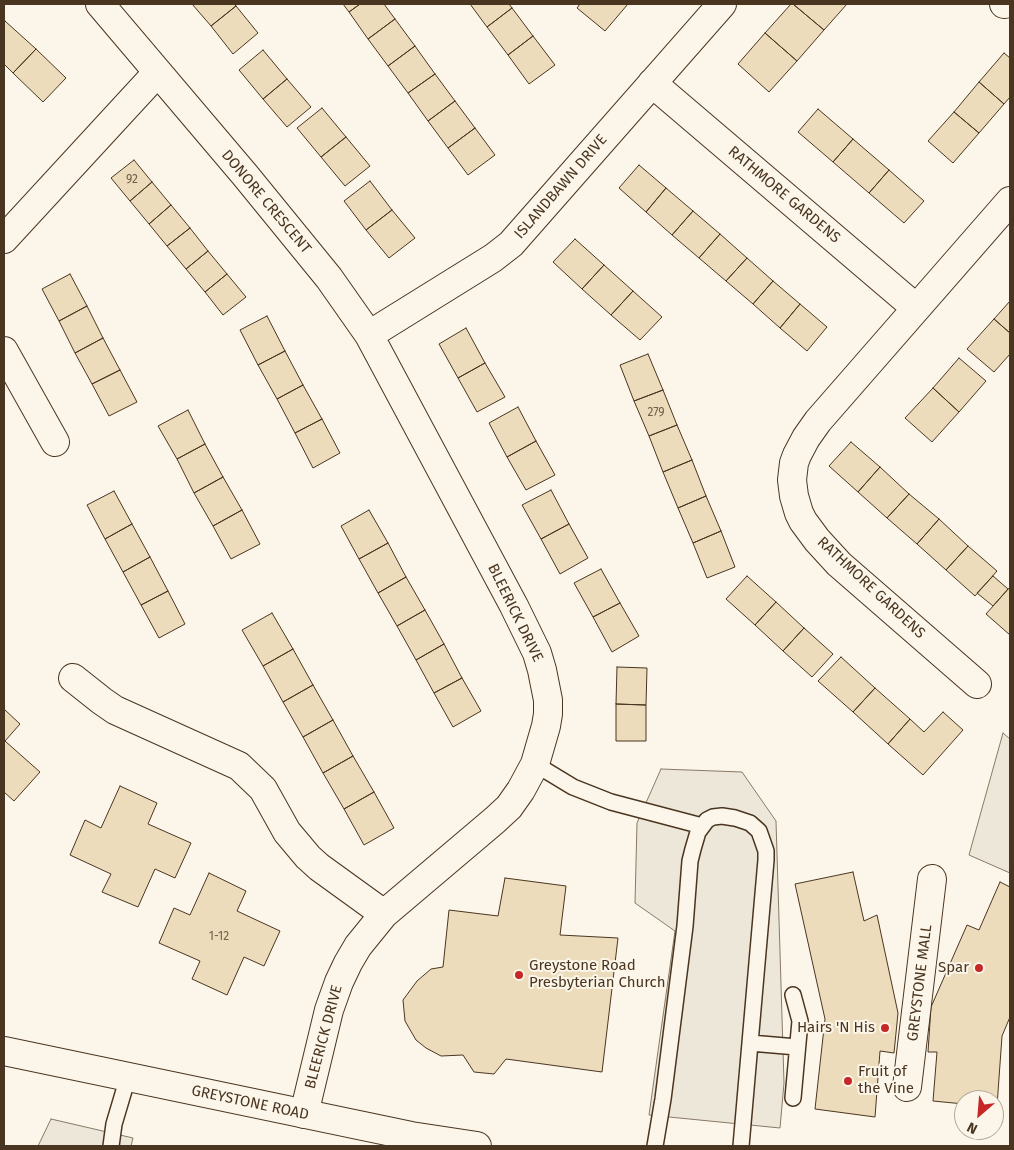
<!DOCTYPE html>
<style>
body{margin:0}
#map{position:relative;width:1014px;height:1150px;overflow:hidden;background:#fbf6e9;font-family:"Fira Sans",sans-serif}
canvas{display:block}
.frame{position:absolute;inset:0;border:5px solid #4a3520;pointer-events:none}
.north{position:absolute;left:954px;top:1090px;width:50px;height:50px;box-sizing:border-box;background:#fbf6e9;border:1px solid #b4a999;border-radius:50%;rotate:207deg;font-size:14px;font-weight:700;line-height:20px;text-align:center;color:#4a3520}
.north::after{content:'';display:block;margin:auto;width:18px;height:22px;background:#c62828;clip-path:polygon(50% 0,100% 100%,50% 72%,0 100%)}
</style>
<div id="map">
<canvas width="1014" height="1150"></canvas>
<div class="frame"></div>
<div class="north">N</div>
</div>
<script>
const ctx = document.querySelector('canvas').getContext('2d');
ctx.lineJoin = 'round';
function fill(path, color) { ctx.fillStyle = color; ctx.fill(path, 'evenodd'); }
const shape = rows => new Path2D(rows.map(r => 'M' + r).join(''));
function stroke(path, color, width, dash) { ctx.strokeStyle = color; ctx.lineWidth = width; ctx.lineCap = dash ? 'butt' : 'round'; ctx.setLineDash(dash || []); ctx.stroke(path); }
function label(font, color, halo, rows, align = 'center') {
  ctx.font = font + ' "Fira Sans",sans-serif'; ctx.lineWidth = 4; ctx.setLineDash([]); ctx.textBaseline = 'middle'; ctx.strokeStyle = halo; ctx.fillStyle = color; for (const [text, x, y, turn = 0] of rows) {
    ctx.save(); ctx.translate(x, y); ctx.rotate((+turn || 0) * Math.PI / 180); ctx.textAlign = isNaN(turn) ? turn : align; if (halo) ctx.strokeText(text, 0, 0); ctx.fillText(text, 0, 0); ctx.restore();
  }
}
const parking = shape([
 [1003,733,1010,739,1010,873,969,855,1003,733],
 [661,769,742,772,776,821,784,1083,780,1128,649,1115,675,931,635,903,637,823,661,769],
 [51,1119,133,1138,131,1146,38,1146,51,1119]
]);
fill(parking, '#ede7d9');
stroke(parking, '#887966', 1);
const building = shape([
 [192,4,234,4,236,6,211,26,192,4],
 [343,4,360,4,349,12,343,4],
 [360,4,384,4,395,19,368,39,349,12,360,4],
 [470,4,509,4,512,8,487,27,470,4],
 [580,4,628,4,605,31,577,8,580,4],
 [791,4,793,4,824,30,797,61,765,33,791,4],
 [793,4,847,4,824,30,793,4],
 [236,6,258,33,233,54,211,26,236,6],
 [512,8,533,36,508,55,487,27,512,8],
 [395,19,415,46,388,66,368,39,395,19],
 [5,21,36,49,13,73,4,64,4,23,5,21],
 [765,33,797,61,769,92,738,64,765,33],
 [533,36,555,65,529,84,508,55,533,36],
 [415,46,435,74,408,93,388,66,415,46],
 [36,49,66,78,43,102,13,73,36,49],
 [263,50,287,79,263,99,239,70,263,50],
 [1004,53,1010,58,1010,97,1004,104,979,82,1004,53],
 [435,74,455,101,428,121,408,93,435,74],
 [287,79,311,107,287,127,263,99,287,79],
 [979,82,1004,104,979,133,954,112,979,82],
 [455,101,475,128,448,148,428,121,455,101],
 [322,108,346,137,321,157,297,128,322,108],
 [818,109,853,139,833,162,798,132,818,109],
 [954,112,979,133,953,163,928,141,954,112],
 [475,128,495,155,468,175,448,148,475,128],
 [346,137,370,166,345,186,321,157,346,137],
 [853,139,889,170,869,193,833,162,853,139],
 [134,160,152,182,130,201,111,178,134,160],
 [639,165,666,188,646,212,619,188,639,165],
 [889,170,924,201,904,223,869,193,889,170],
 [370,181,392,210,366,230,344,201,370,181],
 [152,182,171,205,149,224,130,201,152,182],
 [666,188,693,211,672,235,646,212,666,188],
 [171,205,190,228,167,246,149,224,171,205],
 [392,210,415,238,389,258,366,230,392,210],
 [693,211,720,234,699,258,672,235,693,211],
 [190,228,208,251,186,269,167,246,190,228],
 [720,234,747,258,726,281,699,258,720,234],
 [575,239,604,265,582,289,553,262,575,239],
 [208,251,227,274,205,292,186,269,208,251],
 [747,258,773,281,753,304,726,281,747,258],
 [604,265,633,291,611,315,582,289,604,265],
 [70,274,87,306,59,321,42,289,70,274],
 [227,274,246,297,223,315,205,292,227,274],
 [773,281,800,304,780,328,753,304,773,281],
 [633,291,662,317,640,340,611,315,633,291],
 [1010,301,1010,333,994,319,1010,301],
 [800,304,827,327,807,351,780,328,800,304],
 [87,306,103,338,75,353,59,321,87,306],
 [267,316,285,351,258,365,240,330,267,316],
 [994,319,1010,333,1010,354,994,372,967,349,994,319],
 [466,328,485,363,458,378,439,344,466,328],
 [103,338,120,370,92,384,75,353,103,338],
 [285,351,303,385,277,399,258,365,285,351],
 [648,354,663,390,634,401,620,365,648,354],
 [959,358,986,381,959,412,933,388,959,358],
 [485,363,505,397,477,412,458,378,485,363],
 [120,370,137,402,109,416,92,384,120,370],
 [303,385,322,419,295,433,277,399,303,385],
 [933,388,959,412,932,442,905,418,933,388],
 [663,390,677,425,649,436,634,401,663,390],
 [518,407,536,441,507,457,489,423,518,407],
 [188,410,205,444,177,459,158,426,188,410],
 [322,419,340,453,313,468,295,433,322,419],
 [677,425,692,460,663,472,649,436,677,425],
 [536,441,555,475,526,490,507,457,536,441],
 [851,442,880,467,858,492,829,466,851,442],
 [205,444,223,477,194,493,177,459,205,444],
 [692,460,706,496,678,508,663,472,692,460],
 [880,467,909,494,887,518,858,492,880,467],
 [223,477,242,510,213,526,194,493,223,477],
 [551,490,569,524,541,539,522,505,551,490],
 [114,491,132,524,105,539,87,505,114,491],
 [909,494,939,519,917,544,887,518,909,494],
 [706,496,721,531,693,543,678,508,706,496],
 [242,510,260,544,231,559,213,526,242,510],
 [369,510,388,543,359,559,341,526,369,510],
 [939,519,968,546,946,570,917,544,939,519],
 [132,524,150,557,123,572,105,539,132,524],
 [569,524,588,558,560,574,541,539,569,524],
 [721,531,735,567,707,578,693,543,721,531],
 [388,543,406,577,378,593,359,559,388,543],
 [968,546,997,571,975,596,946,570,968,546],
 [150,557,168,591,141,605,123,572,150,557],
 [601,569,620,603,593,617,574,583,601,569],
 [747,576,776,602,755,625,726,599,747,576],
 [993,576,1008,589,993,606,977,593,993,576],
 [406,577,425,610,397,626,378,593,406,577],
 [1010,587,1010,635,986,614,1010,587],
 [168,591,185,624,159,638,141,605,168,591],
 [776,602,804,628,783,651,755,625,776,602],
 [620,603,639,636,612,652,593,617,620,603],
 [425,610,444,644,416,660,397,626,425,610],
 [272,613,293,649,263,666,242,630,272,613],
 [804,628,833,654,812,677,783,651,804,628],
 [444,644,462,678,434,693,416,660,444,644],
 [293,649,313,685,283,702,263,666,293,649],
 [841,657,875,688,853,712,818,681,841,657],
 [617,667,647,668,646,705,616,704,617,667],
 [462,678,481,711,453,727,434,693,462,678],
 [313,685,333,720,303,737,283,702,313,685],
 [875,688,910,719,888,744,853,712,875,688],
 [616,704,646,705,646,741,616,741,616,704],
 [4,709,20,724,5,741,40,772,14,801,4,792,4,709],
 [943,712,963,730,923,775,888,744,910,719,924,732,943,712],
 [333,720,353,756,323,773,303,737,333,720],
 [353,756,374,792,344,809,323,773,353,756],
 [120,786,157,803,148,824,191,843,175,878,155,869,138,907,102,892,111,874,70,855,85,820,101,828,120,786],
 [374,792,394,828,364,845,344,809,374,792],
 [853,872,864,921,877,915,898,1013,894,1053,880,1051,875,1117,815,1109,825,1019,795,884,853,872],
 [209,873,246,891,237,911,280,931,264,966,244,957,227,995,192,979,200,961,159,943,174,908,190,915,209,873],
 [505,878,566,886,560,935,618,938,602,1072,506,1059,494,1074,474,1072,463,1055,441,1056,426,1048,416,1040,405,1021,403,1000,417,981,431,969,443,967,449,910,498,916,505,878],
 [1000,882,1010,887,1010,1017,1002,1036,997,1106,994,1106,994,1100,964,1100,964,1104,933,1101,937,1052,928,1052,931,1007,967,925,979,930,1000,882]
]);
fill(building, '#ecdcbc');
stroke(building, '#4a3520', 1);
const lane = shape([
 [535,764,573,787,611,802,702,826],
 [793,995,800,1021,793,1098],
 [750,1043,797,1047],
 [111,1146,114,1124,128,1077],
 [655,1146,663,1099,685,926,690,861,693,849,698,832,707,820,713,817,722,816,735,818,750,823,759,831,766,851,766,860,741,1146]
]);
const street = shape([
 [100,4,245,175,329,278,369,335,514,606,537,653,542,670,548,700,548,714,546,726,535,764,521,790,509,807,495,820,384,914,358,946,348,963,339,982,329,1010,304,1114],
 [1004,4,1005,4],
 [652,83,916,308],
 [4,239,157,73],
 [369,335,493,258,511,244,722,4],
 [4,351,55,442],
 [73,678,102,701,115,710,239,766,263,789,287,832,308,857,319,867,384,914],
 [977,684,839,564,817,540,803,521,799,513,794,496,792,480,794,463,797,455,806,438,818,421,1010,201],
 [907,1087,932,879]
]);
const secondary = shape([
 [4,1051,411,1136,477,1146]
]);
stroke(lane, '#4a3520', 18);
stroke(street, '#4a3520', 30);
stroke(secondary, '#4a3520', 30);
stroke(lane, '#fbf6e9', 15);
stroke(street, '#fbf6e9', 28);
stroke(secondary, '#fbf6e9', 28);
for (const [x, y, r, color] of [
 [979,968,5,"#c62828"],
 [519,975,5,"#c62828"],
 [885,1028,5,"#c62828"],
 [848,1081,5,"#c62828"]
]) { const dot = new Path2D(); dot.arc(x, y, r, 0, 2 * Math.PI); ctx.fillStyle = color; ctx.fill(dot); stroke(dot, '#fbf6e9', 2); }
label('12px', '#725f47', null, [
 ["92",132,180],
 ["279",656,413],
 ["1-12",219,937]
]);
label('15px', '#4a3520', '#fbf6e9', [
 ["ISLANDBAWN DRIVE",561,187,-49],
 ["RATHMORE GARDENS",784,195,40],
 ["DONORE CRESCENT",266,202,50],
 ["RATHMORE GARDENS",871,588,43],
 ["BLEERICK DRIVE",515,613,64],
 ["GREYSTONE MALL",920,983,-83],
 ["BLEERICK DRIVE",324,1037,-75],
 ["GREYSTONE ROAD",250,1103,12]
]);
label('15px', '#4a3520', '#fbf6e9', [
 ["Greystone Road",529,966],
 ["Presbyterian Church",529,983],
 ["Spar",969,968,"right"],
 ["Hairs 'N His",875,1028,"right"],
 ["Fruit of",858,1072],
 ["the Vine",858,1089]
], 'left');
</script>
